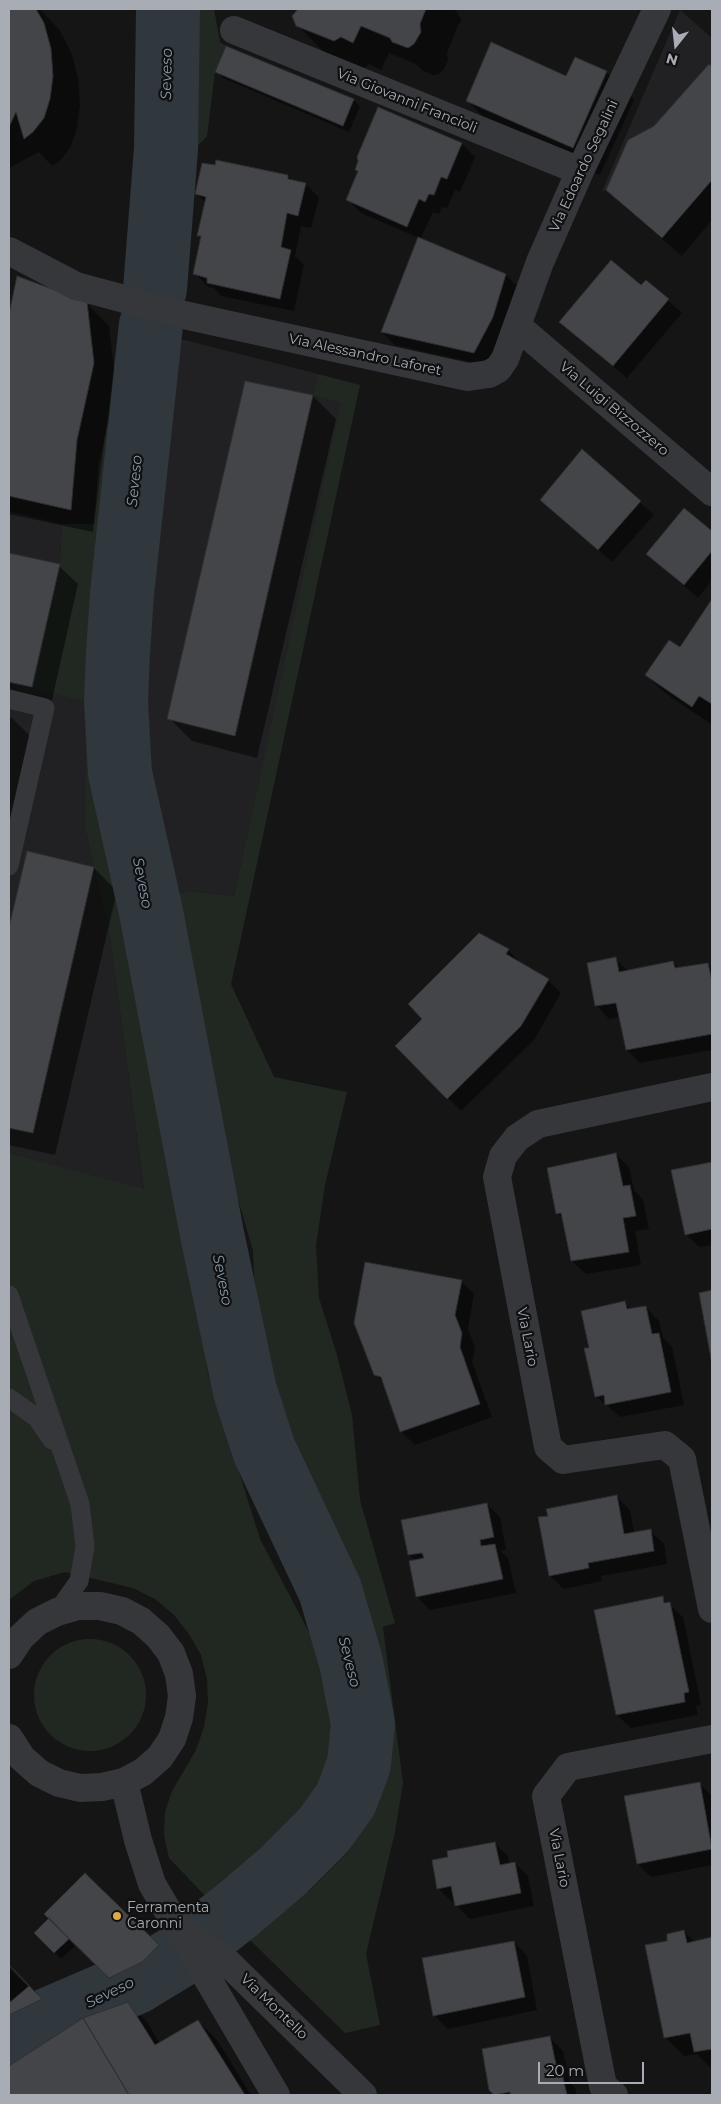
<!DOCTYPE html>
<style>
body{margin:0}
#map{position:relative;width:721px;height:2104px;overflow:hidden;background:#151516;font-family:Montserrat,sans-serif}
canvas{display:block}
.frame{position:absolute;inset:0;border:10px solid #a8acb5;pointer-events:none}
.north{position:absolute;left:651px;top:20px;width:50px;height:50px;-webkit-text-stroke:4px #101011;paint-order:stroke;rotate:196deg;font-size:14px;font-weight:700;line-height:20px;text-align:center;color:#a8acb5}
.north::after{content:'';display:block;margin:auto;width:18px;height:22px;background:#a8acb5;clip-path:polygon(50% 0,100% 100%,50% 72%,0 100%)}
.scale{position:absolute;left:538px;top:2062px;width:106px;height:22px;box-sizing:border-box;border:2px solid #a8acb5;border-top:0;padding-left:6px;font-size:15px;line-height:18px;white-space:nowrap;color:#a8acb5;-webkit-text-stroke:4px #101011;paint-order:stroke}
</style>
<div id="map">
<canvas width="721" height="2104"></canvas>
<div class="frame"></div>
<div class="north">N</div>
<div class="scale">20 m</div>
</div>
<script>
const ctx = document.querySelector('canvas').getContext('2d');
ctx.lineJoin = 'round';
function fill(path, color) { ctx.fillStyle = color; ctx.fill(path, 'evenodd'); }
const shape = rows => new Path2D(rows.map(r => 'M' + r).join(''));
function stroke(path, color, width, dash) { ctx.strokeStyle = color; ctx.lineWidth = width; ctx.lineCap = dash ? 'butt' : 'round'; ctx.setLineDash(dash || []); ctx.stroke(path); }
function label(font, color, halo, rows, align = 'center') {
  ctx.font = font + ' Montserrat,sans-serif'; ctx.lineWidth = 4.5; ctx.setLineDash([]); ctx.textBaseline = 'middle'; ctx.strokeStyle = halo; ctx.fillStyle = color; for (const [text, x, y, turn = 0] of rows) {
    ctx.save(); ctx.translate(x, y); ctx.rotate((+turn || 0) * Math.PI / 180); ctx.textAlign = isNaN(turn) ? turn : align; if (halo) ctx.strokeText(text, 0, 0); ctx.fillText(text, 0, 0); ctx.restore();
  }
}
fill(shape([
 [680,10,712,38,712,180,662,238,606,190,602,191],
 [177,338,318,374,313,395,342,401,234,896,187,891,169,897,138,742,138,704],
 [9,511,62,524,60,564,86,702,86,832,110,938,144,1190,9,1153]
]), '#212123');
fill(shape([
 [194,9,214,9,220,42,226,46,215,72,207,136,187,158],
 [120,316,127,318,100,580,93,699,94,749,100,794,130,919,158,1092,180,1191,208,1373,260,1539,312,1638,338,1730,338,1756,326,1787,288,1828,209,1900,169,1858,164,1835,165,1812,172,1791,196,1750,204,1727,208,1703,207,1679,201,1655,189,1634,174,1615,155,1599,133,1588,65,1572,34,1581,9,1600,9,1153,144,1189,110,938,86,832,86,702,32,687,60,564,62,524,94,524],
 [318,374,360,385,231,984,274,1077,347,1092,325,1185,316,1245,319,1298,337,1355,352,1415,360,1500,395,1623,383,1627,403,1783,395,1832,366,1954,380,2025,345,2033,249,1939,309,1891,348,1852,377,1807,391,1760,386,1709,367,1607,335,1532,287,1440,264,1373,256,1317,253,1251,208,1095,169,897,187,891,234,896,341,402,313,395],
 '34 1695a56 56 0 1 1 112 0a56 56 0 1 1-112 0Z'
]), '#212822');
fill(shape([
 [9,9,39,9,59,29,71,52,78,78,80,105,77,128,71,146,61,160,52,166,39,152,9,168],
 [299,9,455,9,462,20,458,25,447,53,448,60,444,69,439,74,433,75,422,70,416,64,389,53,381,70,369,64,363,69,325,53,297,25,293,16],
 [709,66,712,68,712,220,682,256,627,209,608,190,655,127],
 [217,71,353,100,360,106,349,132,223,78],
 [606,72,634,100,600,175,495,129,468,101,567,77],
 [379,109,462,144,475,157,460,192,455,190,447,208,442,207,439,214,433,212,420,240,506,275,519,288,488,366,395,345,382,332,419,238,361,213,348,200,359,172,356,169],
 [288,176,293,181,306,184,319,198,311,228,301,226,295,256,304,265,294,311,221,296,214,288,208,287,195,273,202,239,198,235,206,203,196,193],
 [18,278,86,303,109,326,116,387,99,463,93,532,9,514,9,320],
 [646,281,682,313,627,378,561,322,641,287],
 [313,396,336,419,257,758,192,741,169,718],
 [582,451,654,515,612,562,542,500],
 [684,510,712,533,712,580,698,598,648,554],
 [9,554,59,566,78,584,51,705,9,696],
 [712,601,712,723,711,724,665,693,646,675,680,649],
 [9,717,12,718,31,737,9,832],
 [27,852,94,868,117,891,55,1155,9,1145,9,932],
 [508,950,521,964,548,980,561,993,534,1040,461,1111,397,1046],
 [615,959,628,971,673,962,679,969,708,964,712,969,712,1050,640,1063,627,1050,620,1017,609,1019,596,1005],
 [616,1154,629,1167,634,1190,643,1200,649,1229,635,1231,641,1265,586,1274,572,1261,563,1219,557,1213],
 [712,1164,712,1245,699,1247,686,1234,672,1171],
 [461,1281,474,1294,468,1329,475,1348,472,1362,492,1417,415,1445,401,1431,385,1384,375,1374],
 [712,1292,712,1357,700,1294],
 [624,1303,632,1310,646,1308,659,1321,663,1338,672,1347,684,1405,620,1417,596,1396],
 [617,1497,630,1510,634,1533,650,1531,664,1544,667,1564,601,1576,602,1581,564,1589,550,1576],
 [487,1504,500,1517,506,1550,501,1551,508,1558,516,1593,430,1610,417,1597,416,1561,409,1555],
 [662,1598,683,1617,701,1705,696,1706,698,1715,631,1728,617,1715],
 [699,1783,712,1796,712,1865,651,1877,638,1864],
 [494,1843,508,1856,509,1864,515,1863,528,1876,534,1906,470,1919,457,1906,456,1901,452,1902,438,1888],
 [85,1875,176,1965,161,1981,129,1996,70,1938,69,1940,75,1946,61,1959,42,1940,50,1918],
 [684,1932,695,1942,712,1939,712,2069,697,2054,684,2056,665,2037,669,1942],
 [696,2030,696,2033,678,2036,678,2034],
 [514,1942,527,1956,537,2010,448,2029,434,2015],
 [9,1968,59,2018,9,2043],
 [128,2003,147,2022,160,2044,198,2021,217,2040,251,2095,9,2095,9,2068,84,2019],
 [550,2038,563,2051,570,2083,575,2088,577,2095,496,2095,490,2089]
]), '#0007');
stroke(shape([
 [155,289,166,149,168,9],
 [9,2041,50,2019,136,1982,177,1957,236,1911,283,1871,324,1830,346,1799,359,1764,363,1724,351,1662,330,1590,264,1450,245,1391,212,1234,151,912,120,773,116,702,118,653,122,594,151,325]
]), '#30373d', 64);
const building = shape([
 [9,9,36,9,44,23,51,49,53,76,50,99,44,118,33,132,24,139,16,112,9,127,9,9],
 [298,9,426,9,420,24,421,32,414,44,408,48,392,42,390,38,361,26,353,43,341,37,334,41,296,26,292,16,298,9],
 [491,42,566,76,575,57,607,71,573,148,466,101,491,42],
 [226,46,354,99,343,126,215,72,226,46],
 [709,64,712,67,712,180,662,238,606,190,628,140,654,126,709,64],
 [378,107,462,143,447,179,441,177,434,195,429,194,425,202,419,199,407,227,346,200,358,171,355,170,358,161,357,157,378,107],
 [216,160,288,175,288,179,306,183,298,216,287,213,281,247,291,250,280,299,207,283,207,278,193,274,201,236,197,236,206,197,195,194,202,163,215,165,216,160],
 [418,237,506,274,493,317,474,353,381,332,418,237],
 [611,260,641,285,646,280,669,299,613,366,559,322,611,260],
 [17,276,87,302,94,363,77,440,71,510,9,496,9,314,17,276],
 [245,381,313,395,235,736,167,719,245,381],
 [582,449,641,501,598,550,540,500,582,449],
 [684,508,712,531,712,551,684,585,646,554,684,508],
 [9,553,60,564,32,687,9,682,9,553],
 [712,599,712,704,699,696,692,707,645,675,669,640,680,647,712,599],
 [27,851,94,867,33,1133,9,1128,9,927,27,851],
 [479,933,509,949,506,954,549,979,521,1026,447,1099,395,1046,422,1019,408,1004,479,933],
 [616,957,619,972,673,961,675,968,708,963,712,982,712,1034,626,1050,616,1003,595,1006,587,963,616,957],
 [616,1153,623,1186,630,1185,636,1216,623,1218,629,1252,571,1261,561,1213,556,1214,547,1168,616,1153],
 [712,1162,712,1229,685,1235,671,1170,712,1162],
 [365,1262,462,1280,455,1315,462,1333,460,1347,480,1404,400,1432,381,1377,374,1375,354,1323,365,1262],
 [712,1290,712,1364,699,1293,712,1290],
 [625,1301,627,1309,646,1306,652,1334,659,1333,671,1392,605,1405,604,1395,595,1397,584,1348,589,1348,581,1311,625,1301],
 [617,1495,624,1534,651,1529,654,1551,588,1563,589,1568,549,1576,538,1517,548,1516,546,1509,617,1495],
 [487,1503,494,1537,480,1540,481,1546,495,1544,503,1579,416,1597,409,1561,424,1558,422,1553,408,1555,401,1520,487,1503],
 [663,1596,664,1603,670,1602,689,1692,684,1693,685,1702,616,1715,594,1610,663,1596],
 [700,1782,712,1849,637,1864,624,1796,700,1782],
 [495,1842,500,1865,515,1862,521,1893,455,1906,451,1886,437,1889,432,1860,448,1857,447,1851,495,1842],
 [85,1873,159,1945,142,1962,109,1978,44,1914,85,1873],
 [49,1918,69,1939,54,1953,34,1933,49,1918],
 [684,1930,687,1943,712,1937,712,2049,694,2052,690,2033,664,2038,645,1945,667,1941,667,1934,684,1930],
 [514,1941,525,1997,433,2016,422,1958,514,1941],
 [9,1965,29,1986,9,2003,9,1965],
 [9,1965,42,1999,9,2015,9,1965],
 [128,2002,155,2045,198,2020,245,2095,129,2095,83,2018,128,2002],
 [83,2018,129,2095,9,2095,9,2066,83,2018],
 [550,2036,558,2074,562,2073,567,2095,510,2095,510,2092,494,2095,489,2090,482,2049,550,2036]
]);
fill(building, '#444549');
stroke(building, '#2f2f32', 1);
stroke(shape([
 [9,699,45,708,9,866],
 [9,1295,80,1504,85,1547,79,1581,57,1612],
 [9,1398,37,1418,52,1440]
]), '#36373b', 19);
stroke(shape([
 [234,30,580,171],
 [9,251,76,286,184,315,468,377,489,374,498,369,505,359,540,262,580,171,657,9],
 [517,326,712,492],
 [712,1087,538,1124,517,1138,503,1156,497,1177,548,1447,563,1460,665,1445,682,1459,712,1609],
 [9,1655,21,1637,37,1622,57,1612,78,1606,100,1606,122,1611,141,1621,158,1636,171,1653,179,1674,182,1696,179,1718,172,1739,160,1757,143,1772,124,1782,102,1787,80,1788,59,1783,39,1773,22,1758,9,1738],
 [124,1782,138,1840,152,1884,276,2095],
 [185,1931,224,1959,363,2095],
 [614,2095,603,2086,546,1796,568,1767,712,1739]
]), '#36373b', 28);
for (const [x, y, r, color] of [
 [117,1916,5,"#dba948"]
]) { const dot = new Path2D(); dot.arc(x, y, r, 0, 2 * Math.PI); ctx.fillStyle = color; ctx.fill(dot); stroke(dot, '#101011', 2); }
label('14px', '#a8acb5', '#101011', [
 ["Via Giovanni Francioli",407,101,22],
 ["Via Edoardo Segalini",584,166,-65],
 ["Via Alessandro Laforet",365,355,12],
 ["Via Luigi Bizzozzero",614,409,40],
 ["Via Lario",527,1337,79],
 ["Via Lario",559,1858,79],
 ["Via Montello",274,2007,44]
]);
label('14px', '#a8acb5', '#101011', [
 ["Ferramenta",127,1908],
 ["Caronni",127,1924]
], 'left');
label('italic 15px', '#8399ac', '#101011', [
 ["Seveso",167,74,-89],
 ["Seveso",135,481,-84],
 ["Seveso",142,883,79],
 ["Seveso",222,1280,79],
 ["Seveso",349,1662,76],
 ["Seveso",110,1993,-26]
]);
</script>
